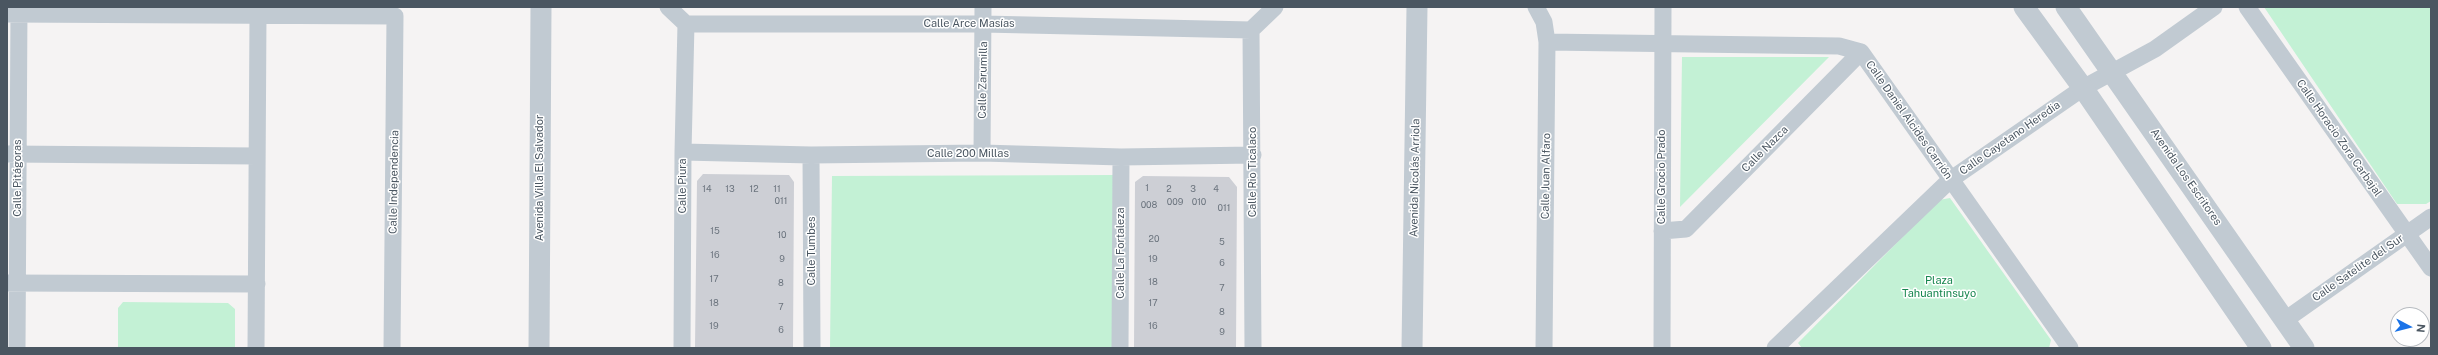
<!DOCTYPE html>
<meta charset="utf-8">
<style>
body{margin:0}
#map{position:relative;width:2438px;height:355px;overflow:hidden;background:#f5f3f3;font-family:"Public Sans",sans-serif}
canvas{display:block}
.frame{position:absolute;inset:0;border:8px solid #4a5661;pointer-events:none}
.north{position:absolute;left:2390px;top:307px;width:40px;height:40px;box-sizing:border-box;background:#fff;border:1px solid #b7bbc0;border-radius:50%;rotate:97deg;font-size:11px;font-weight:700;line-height:16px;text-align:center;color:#4a5661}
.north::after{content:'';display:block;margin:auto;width:14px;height:18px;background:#1a73e8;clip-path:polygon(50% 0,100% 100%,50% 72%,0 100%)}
</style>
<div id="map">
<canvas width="2438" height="355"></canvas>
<div class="frame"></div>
<div class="north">N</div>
</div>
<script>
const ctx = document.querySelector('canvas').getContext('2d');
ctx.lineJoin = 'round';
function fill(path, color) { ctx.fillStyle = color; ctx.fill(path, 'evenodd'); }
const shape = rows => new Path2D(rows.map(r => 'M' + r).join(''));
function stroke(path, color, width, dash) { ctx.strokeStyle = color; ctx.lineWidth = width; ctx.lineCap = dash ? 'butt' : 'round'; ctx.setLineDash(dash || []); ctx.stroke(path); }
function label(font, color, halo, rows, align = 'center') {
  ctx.font = font + ' "Public Sans",sans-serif'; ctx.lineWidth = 3; ctx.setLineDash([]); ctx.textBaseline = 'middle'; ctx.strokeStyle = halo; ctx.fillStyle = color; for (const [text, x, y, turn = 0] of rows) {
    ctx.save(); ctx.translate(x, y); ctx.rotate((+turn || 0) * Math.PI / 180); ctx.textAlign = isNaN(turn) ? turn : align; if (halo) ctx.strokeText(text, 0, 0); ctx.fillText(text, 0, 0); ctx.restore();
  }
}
fill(shape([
 [2264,7,2431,7,2431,201,2426,204,2397,204],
 [1682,57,1829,57,1680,207],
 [1113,175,1112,348,830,348,832,176],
 [1950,198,2051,340,2049,348,1802,348,1798,343,1939,200],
 [123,302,228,303,235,309,235,348,118,348,118,308]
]), '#c3f1d5');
fill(shape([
 [703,174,789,175,794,182,793,348,695,348,697,181],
 [1143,176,1229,177,1237,187,1236,348,1134,348,1135,182]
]), '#cdcfd5');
stroke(shape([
 [668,7,686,24],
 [1536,7,1544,22,1547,42,1544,348],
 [2247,7,2431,268],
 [7,14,395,16],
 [686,24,983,24,1251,30],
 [1547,42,1839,46,1861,52,2070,348],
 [683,152,811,155,982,153,1121,157,1253,155],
 [982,153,983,7],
 [8,154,257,156],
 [811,155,812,348],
 [1662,231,1686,229,1861,52],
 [7,283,257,284],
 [2285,320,2431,217],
 [17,348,19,7],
 [256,348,258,15],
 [392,348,395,16],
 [682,348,683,152,686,24],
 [1120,348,1121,157],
 [1253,348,1251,30,1275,7],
 [1662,348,1663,7],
 [1775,348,1950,180,2083,88,2155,49,2214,7]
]), '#c1cad2', 17);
stroke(shape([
 [2024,7,2083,88,2261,348],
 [2066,7,2304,348],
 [539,348,541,7],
 [1412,348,1417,7]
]), '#c1cad2', 21);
label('9px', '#6b747e', null, [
 ["1",1147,188],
 ["14",707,189],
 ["13",730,189],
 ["12",754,189],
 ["11",777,189],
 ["2",1169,189],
 ["3",1193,189],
 ["4",1216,189],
 ["011",781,201],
 ["009",1175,202],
 ["010",1199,202],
 ["008",1149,205],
 ["011",1224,208],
 ["15",715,231],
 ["10",782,235],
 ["20",1154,239],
 ["5",1222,242],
 ["16",715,255],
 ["9",782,259],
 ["19",1153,259],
 ["6",1222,263],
 ["17",714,279],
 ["18",1153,282],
 ["8",781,283],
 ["7",1222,288],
 ["18",714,303],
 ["17",1153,303],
 ["7",781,307],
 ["8",1222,312],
 ["19",714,326],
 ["16",1153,326],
 ["6",781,330],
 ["9",1222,332]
]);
label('11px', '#4a5661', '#fff', [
 ["Calle Arce Masías",969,24],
 ["Calle Zarumilla",983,80,-89],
 ["Calle Daniel Alcides Carrión",1909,120,55],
 ["Calle Cayetano Heredia",2010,138,-35],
 ["Calle Horacio Zora Carbajal",2339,138,55],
 ["Calle Nazca",1765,149,-45],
 ["Calle 200 Millas",968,154],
 ["Calle Rio Ticalaco",1253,172,-90],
 ["Calle Juan Alfaro",1546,176,-89],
 ["Calle Grocio Prado",1662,177,-90],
 ["Avenida Los Escritores",2186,177,55],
 ["Calle Pitágoras",18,178,-90],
 ["Avenida Villa El Salvador",540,178,-90],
 ["Avenida Nicolás Arriola",1415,178,-89],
 ["Calle Independencia",394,182,-89],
 ["Calle Piura",683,186,-90],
 ["Calle Tumbes",812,251,-90],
 ["Calle La Fortaleza",1121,253,-90],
 ["Calle Satelite del Sur",2358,268,-35]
]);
label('11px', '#17864f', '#fff', [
 ["Plaza",1939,281],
 ["Tahuantinsuyo",1939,294]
]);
</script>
